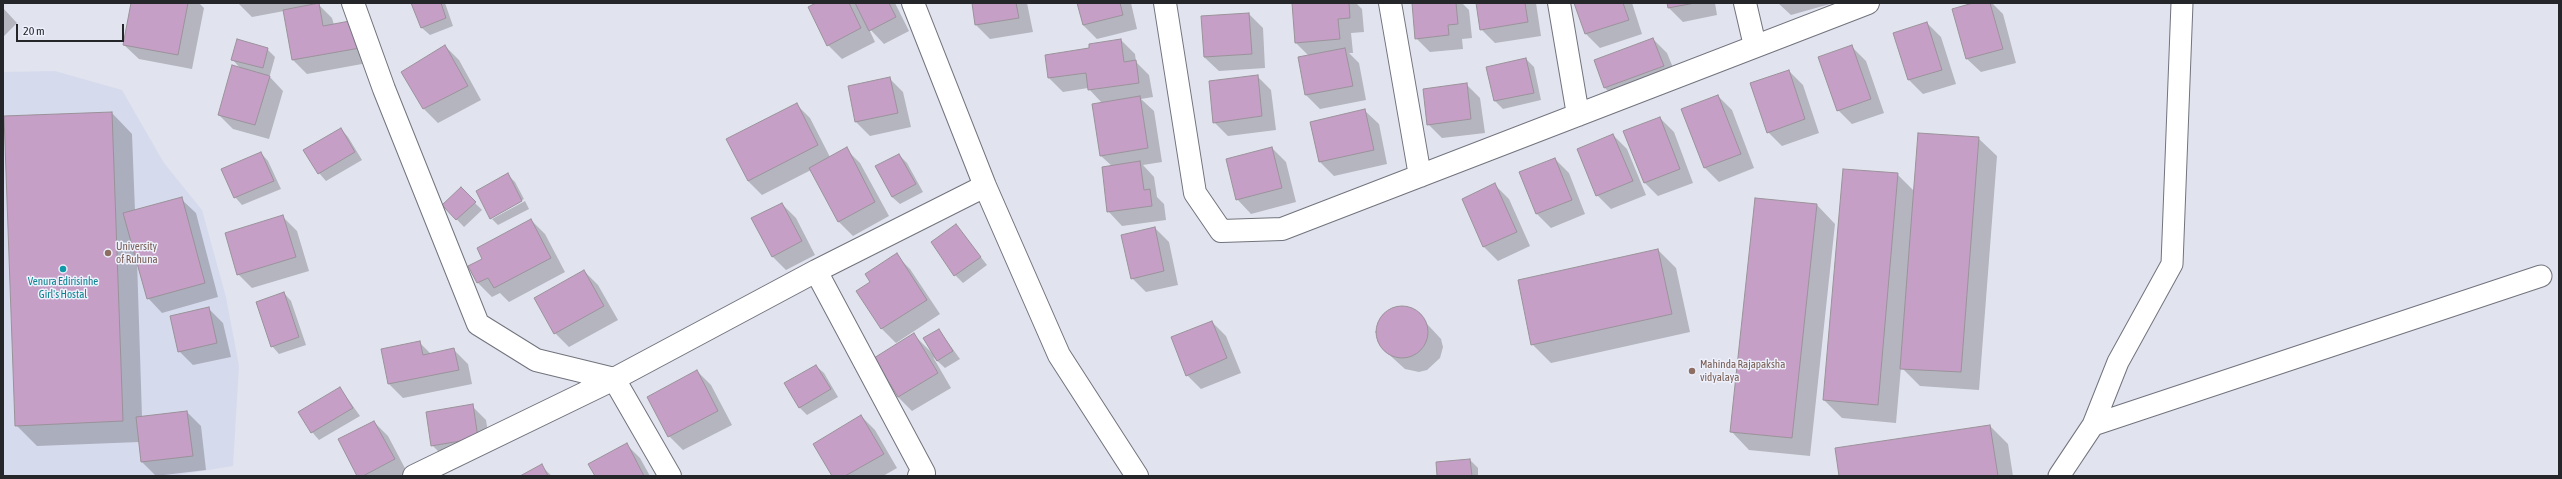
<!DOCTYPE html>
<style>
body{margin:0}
#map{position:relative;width:2562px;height:479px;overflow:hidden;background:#e1e3ee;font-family:"Asap Condensed",sans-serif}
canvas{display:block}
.frame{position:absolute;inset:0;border:4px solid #25262a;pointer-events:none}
.scale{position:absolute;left:16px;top:24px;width:108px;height:18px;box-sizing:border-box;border:2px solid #25262a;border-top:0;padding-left:5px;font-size:12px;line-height:14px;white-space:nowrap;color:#25262a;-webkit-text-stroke:3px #eef0fc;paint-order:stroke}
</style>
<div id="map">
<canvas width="2562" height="479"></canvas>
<div class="frame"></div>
<div class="scale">20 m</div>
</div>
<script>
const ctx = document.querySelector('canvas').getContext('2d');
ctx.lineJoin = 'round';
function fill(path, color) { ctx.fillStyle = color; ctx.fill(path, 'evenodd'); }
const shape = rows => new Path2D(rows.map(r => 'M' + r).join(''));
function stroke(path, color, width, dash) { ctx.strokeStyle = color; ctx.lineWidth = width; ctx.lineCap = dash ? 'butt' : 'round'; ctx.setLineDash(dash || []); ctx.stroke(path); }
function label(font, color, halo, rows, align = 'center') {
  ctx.font = font + ' "Asap Condensed",sans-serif'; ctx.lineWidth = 3; ctx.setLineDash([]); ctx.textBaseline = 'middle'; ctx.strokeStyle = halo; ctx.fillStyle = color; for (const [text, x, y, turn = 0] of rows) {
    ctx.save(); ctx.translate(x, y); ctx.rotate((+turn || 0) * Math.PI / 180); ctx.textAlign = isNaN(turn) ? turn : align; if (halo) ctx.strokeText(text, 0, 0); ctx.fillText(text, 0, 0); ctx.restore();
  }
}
fill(shape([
 [55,71,122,90,164,163,202,210,226,297,239,366,233,466,172,476,3,476,3,72]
]), '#d6daed');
fill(shape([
 [132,3,199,3,204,8,192,69,139,59,124,45],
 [238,3,318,4,332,18,334,25,373,62,307,74,293,60,284,11,252,17],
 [412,3,445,3,453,26,430,35,422,28],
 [819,3,854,3,858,7,856,3,895,3,909,31,884,44,868,27,875,42,842,59,828,45],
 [973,3,1027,3,1033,32,990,39,976,25],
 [1078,3,1131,3,1137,29,1097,39,1083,25],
 [1293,3,1356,3,1362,9,1364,32,1351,33,1353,53,1349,53,1359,63,1366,100,1320,109,1306,95,1299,58,1309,56,1296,43],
 [1413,3,1462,3,1469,10,1472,38,1462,39,1463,49,1430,52,1416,38],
 [1477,3,1536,3,1541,36,1495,43,1481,29],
 [1575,3,1632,3,1642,34,1600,48,1586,34],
 [1668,3,1715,3,1717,15,1683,22,1669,8],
 [1778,3,1829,3,1830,4,1791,15],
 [1977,3,1992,3,2003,14,2016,63,1981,72,1966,58],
 [3,8,17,23,3,37],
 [1249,14,1263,28,1265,68,1219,71,1204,57,1202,17],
 [1927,23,1941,37,1956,84,1923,94,1909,80,1895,33],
 [1653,39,1667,53,1678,80,1619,102,1605,88,1595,61],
 [1121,40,1135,54,1136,62,1149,75,1153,97,1141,99,1154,111,1162,162,1143,165,1154,177,1157,197,1164,204,1166,220,1122,226,1108,211,1112,166,1101,156,1102,103,1088,88,1063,92,1049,78,1090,49],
 [445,46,459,60,481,100,438,123,424,109],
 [1852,47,1866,61,1884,113,1852,124,1838,110],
 [267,49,275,57,270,75,268,75,283,91,269,139,233,129,219,115,241,69,232,59],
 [1526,59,1534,67,1541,100,1503,109,1495,101,1488,68],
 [1789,71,1803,85,1819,133,1782,146,1768,132],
 [1257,76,1271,90,1276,130,1228,136,1214,122],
 [889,78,903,92,911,127,870,136,856,122,849,87],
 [1466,84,1480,98,1485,133,1442,138,1428,124],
 [1718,96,1732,110,1754,168,1719,182,1705,168,1683,109],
 [796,104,810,118,830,157,846,149,860,163,889,216,853,236,839,222,811,170,762,195,748,181],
 [1364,110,1379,124,1387,164,1334,176,1320,162,1311,122],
 [112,113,132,134,135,211,181,199,196,213,218,297,162,313,148,298,137,260,142,417,187,412,201,426,206,470,156,476,142,462,140,442,37,446,16,425],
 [1660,118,1674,132,1693,183,1658,196,1644,182],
 [341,129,348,137,362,160,326,181,319,173],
 [1613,135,1627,149,1646,195,1611,209,1597,195],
 [1978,138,1997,156,1979,390,1920,386,1901,367,1896,423,1842,418,1824,400,1844,170,1897,174,1915,192],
 [1272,148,1286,162,1296,202,1251,214,1237,199],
 [261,153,268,161,281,189,242,205,235,197],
 [899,155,907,163,923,192,900,204,892,197],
 [1555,159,1569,173,1585,214,1551,228,1537,214,1520,173],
 [508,175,515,182,524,199,492,216,492,219,525,201,529,209,498,225,491,218],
 [1495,185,1509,199,1530,246,1498,261,1484,247,1463,199],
 [461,189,482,210,464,227,443,205],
 [782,204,796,218,815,255,786,270,772,256],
 [1817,205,1835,224,1810,456,1749,450,1731,431],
 [283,217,297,231,309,271,252,288,238,274],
 [531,220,545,234,565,272,509,302,500,293,492,297,478,283,469,267,483,259],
 [956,225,987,265,963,283,955,275],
 [1155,228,1169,242,1178,285,1146,292,1132,278],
 [1658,250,1676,268,1690,332,1551,363,1532,344],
 [896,255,910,269,940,314,896,343,882,329,857,292,871,282],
 [584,271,598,285,618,320,569,347,555,333],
 [284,293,291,301,306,345,279,354,272,346],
 [1397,308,1415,311,1441,339,1443,347,1440,358,1427,370,1419,372,1405,369,1384,350,1379,342,1378,325,1389,311],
 [209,309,223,323,231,357,193,365,179,351],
 [1212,322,1226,336,1241,373,1201,389,1187,375],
 [939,330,960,359,945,368,933,357,951,388,912,411,898,397,876,358,914,335,931,352],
 [419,342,431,354,454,350,468,364,472,384,403,398,389,384],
 [816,366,824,373,838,397,807,415,799,407],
 [697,371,711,385,732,425,683,450,669,436],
 [340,388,360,416,319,440,312,432],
 [472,406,486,420,491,452,446,459,432,445],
 [861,416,875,430,897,468,883,476,833,476],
 [374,422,388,436,408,474,403,476,358,476],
 [1990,426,2008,444,2013,476,1840,476],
 [626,444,640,458,650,476,596,476],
 [1470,460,1478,468,1478,476,1438,476],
 [541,466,552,476,522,476]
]), '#0003');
const building = shape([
 [131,3,188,3,178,55,123,45,131,3],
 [319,3,323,26,355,20,360,48,292,60,283,10,319,3],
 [411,3,441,3,446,18,421,28,411,3],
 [816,3,849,3,861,28,827,46,808,7,816,3],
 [855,3,889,3,896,17,869,31,855,3],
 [972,3,1016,3,1019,18,975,25,972,3],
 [1077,3,1120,3,1123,15,1083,25,1077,3],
 [1292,3,1349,3,1350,18,1338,19,1340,39,1295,43,1292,3],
 [1412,3,1456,3,1458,24,1448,25,1449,35,1415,39,1412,3],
 [1476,3,1525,3,1528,22,1480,30,1476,3],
 [1574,3,1623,3,1629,20,1585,34,1574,3],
 [1667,3,1695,3,1668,8,1667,3],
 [1973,3,1990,3,2003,49,1966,59,1952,9,1973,3],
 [1249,13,1252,54,1204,57,1201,16,1249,13],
 [1927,22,1942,70,1908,80,1893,33,1927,22],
 [1653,38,1664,66,1604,88,1594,60,1653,38],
 [237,39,268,48,263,68,231,60,237,39],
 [1121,39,1124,62,1136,60,1139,83,1088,90,1086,73,1048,78,1045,55,1089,48,1089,44,1121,39],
 [445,45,468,86,423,109,401,72,445,45],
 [1852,45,1871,99,1837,111,1818,57,1852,45],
 [1345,48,1353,86,1305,95,1298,57,1345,48],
 [1526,58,1534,93,1494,101,1486,67,1526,58],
 [232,65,270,76,255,125,218,115,232,65],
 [1789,70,1805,119,1767,133,1750,83,1789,70],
 [1258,75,1262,116,1213,123,1209,81,1258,75],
 [890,77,898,113,855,122,848,86,890,77],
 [1467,83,1471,119,1427,125,1423,89,1467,83],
 [1718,95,1741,154,1704,168,1681,109,1718,95],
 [1140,96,1148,148,1100,156,1092,104,1140,96],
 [797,103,818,145,748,181,726,139,797,103],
 [1365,109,1374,150,1319,162,1310,122,1365,109],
 [112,112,123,421,15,426,4,116,112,112],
 [1660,117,1680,169,1644,183,1623,131,1660,117],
 [341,128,355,152,318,174,303,150,341,128],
 [1918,133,1979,137,1961,372,1900,369,1918,133],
 [1613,134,1633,181,1596,196,1577,149,1613,134],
 [847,147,875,202,838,222,809,168,847,147],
 [1272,147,1282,188,1236,200,1226,159,1272,147],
 [261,152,274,181,234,198,221,169,261,152],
 [899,154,916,184,892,197,875,166,899,154],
 [1555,158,1572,200,1536,214,1519,172,1555,158],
 [1140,161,1144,190,1150,189,1152,206,1107,212,1102,167,1140,161],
 [1843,169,1898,173,1878,405,1823,400,1843,169],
 [508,173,522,201,490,219,476,191,508,173],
 [1495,183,1517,232,1483,247,1462,199,1495,183],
 [461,187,476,202,456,220,442,205,461,187],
 [182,197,205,283,147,299,123,213,182,197],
 [1755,198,1817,204,1792,438,1730,432,1755,198],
 [782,203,802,241,772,257,751,218,782,203],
 [283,215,296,257,237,275,225,233,283,215],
 [531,219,551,258,494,288,488,278,477,283,468,266,482,259,477,248,531,219],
 [956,224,981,257,954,276,931,242,956,224],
 [1155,227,1164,271,1131,279,1121,235,1155,227],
 [1658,249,1672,314,1531,345,1518,280,1658,249],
 [897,253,927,300,881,329,856,291,870,282,865,274,897,253],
 [584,270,604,306,554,334,534,298,584,270],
 [284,292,299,337,271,347,256,302,284,292],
 '1376 332a26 26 0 1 1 52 0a26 26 0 1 1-52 0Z',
 [209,307,217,343,178,352,170,316,209,307],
 [1212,321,1227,358,1186,376,1171,337,1212,321],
 [939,329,953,351,937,361,923,338,939,329],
 [914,333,938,373,898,397,874,358,914,333],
 [420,341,423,355,454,348,459,370,388,384,381,349,420,341],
 [816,365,831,389,799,408,784,383,816,365],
 [697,370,718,411,668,437,647,397,697,370],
 [340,387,353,408,311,433,298,412,340,387],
 [473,404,478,438,431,446,426,412,473,404],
 [187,411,193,456,141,462,136,417,187,411],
 [861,415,884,454,845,476,832,476,813,444,861,415],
 [374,421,395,459,363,476,357,476,338,439,374,421],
 [1990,425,1998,476,1839,476,1835,448,1990,425],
 [627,443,644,476,595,476,588,464,627,443],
 [1470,459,1472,476,1437,476,1436,462,1470,459],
 [542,464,548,476,520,476,542,464]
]);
fill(building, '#c69fc7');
stroke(building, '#9a929a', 1);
const lane = shape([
 [2093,425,2118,362,2172,264,2182,3],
 [2059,476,2093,425,2541,276]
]);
const street = shape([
 [353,3,384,89,478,324,536,360,614,379,670,476],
 [913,3,985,186,1059,355,1137,476],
 [1165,3,1195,193,1221,231,1282,229,1868,3],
 [1390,3,1420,176],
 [1559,3,1578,115],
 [1745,3,1755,46],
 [816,271,924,473,919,476],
 [414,476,614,379,816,271,985,186]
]);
stroke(lane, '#71737d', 23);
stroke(street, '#71737d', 24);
stroke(lane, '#fff', 21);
stroke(street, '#fff', 22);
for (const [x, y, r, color] of [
 [108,253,4,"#8d6e63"],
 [63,269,4,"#0f9aa8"],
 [1692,371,4,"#8d6e63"]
]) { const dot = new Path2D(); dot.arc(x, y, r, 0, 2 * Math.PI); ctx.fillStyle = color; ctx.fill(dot); stroke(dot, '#eef0fc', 1.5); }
label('11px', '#785e54', '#eef0fc', [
 ["University",116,247],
 ["of Ruhuna",116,260],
 ["Mahinda Rajapaksha",1700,365],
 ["vidyalaya",1700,378]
], 'left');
label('11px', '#0d838f', '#eef0fc', [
 ["Venura Edirisinhe",63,282],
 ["Girl's Hostal",63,295]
]);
</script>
